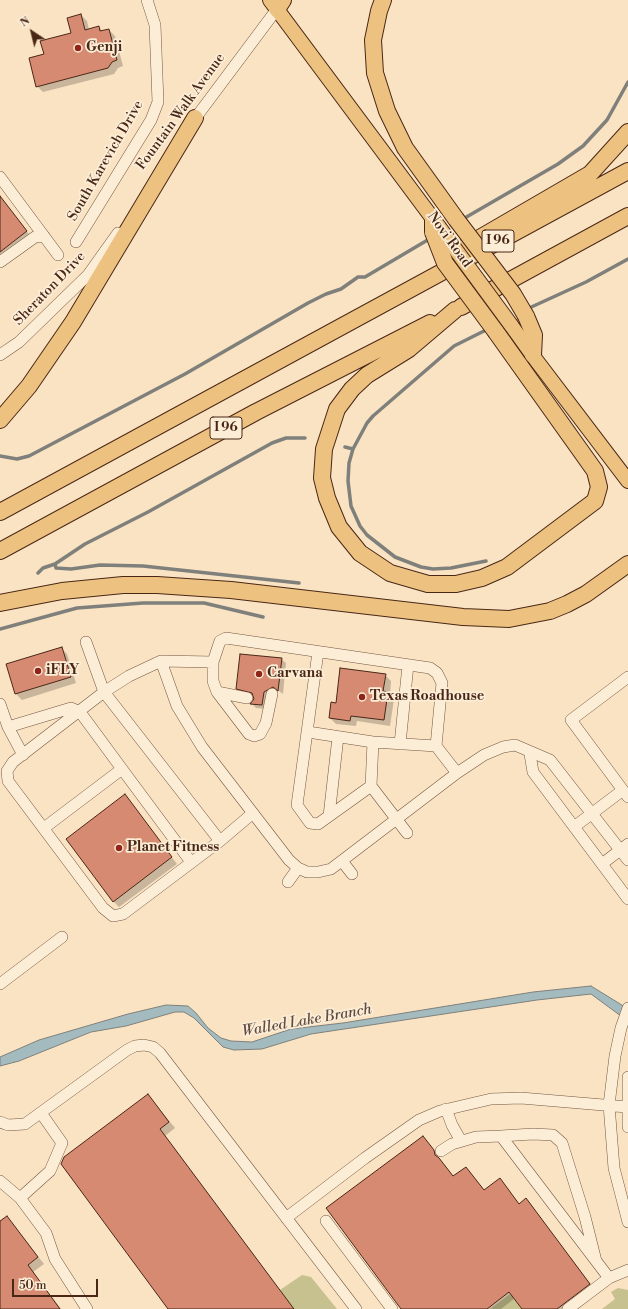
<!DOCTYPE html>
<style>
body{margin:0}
#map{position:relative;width:628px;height:1309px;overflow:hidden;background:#fae3c2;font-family:"Libre Bodoni",serif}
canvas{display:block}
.north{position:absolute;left:12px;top:12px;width:40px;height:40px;-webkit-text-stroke:3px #fcedd7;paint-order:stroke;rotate:325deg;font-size:11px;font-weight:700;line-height:16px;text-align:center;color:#492717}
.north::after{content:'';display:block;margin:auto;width:14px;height:18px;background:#492717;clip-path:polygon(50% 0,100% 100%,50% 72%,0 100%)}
.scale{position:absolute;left:12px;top:1279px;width:86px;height:18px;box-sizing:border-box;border:2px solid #492717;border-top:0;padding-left:5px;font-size:12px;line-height:14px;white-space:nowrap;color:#492717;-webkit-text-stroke:3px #fcedd7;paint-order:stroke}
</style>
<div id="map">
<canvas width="628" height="1309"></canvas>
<div class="north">N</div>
<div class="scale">50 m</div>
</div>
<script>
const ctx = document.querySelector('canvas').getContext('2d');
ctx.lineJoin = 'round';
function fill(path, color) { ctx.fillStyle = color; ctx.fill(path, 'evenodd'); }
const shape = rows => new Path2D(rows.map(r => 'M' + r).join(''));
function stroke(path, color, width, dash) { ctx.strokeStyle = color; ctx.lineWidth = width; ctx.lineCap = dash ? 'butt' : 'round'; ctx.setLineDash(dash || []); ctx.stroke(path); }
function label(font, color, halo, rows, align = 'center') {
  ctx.font = font + ' "Libre Bodoni",serif'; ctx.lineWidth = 3.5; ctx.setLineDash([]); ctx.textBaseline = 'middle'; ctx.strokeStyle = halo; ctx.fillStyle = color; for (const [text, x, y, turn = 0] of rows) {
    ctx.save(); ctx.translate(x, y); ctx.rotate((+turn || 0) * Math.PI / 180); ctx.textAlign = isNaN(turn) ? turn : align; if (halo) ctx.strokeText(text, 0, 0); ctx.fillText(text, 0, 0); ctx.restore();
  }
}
fill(shape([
 [302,1275,311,1277,337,1309,294,1309,280,1290],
 [618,1288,628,1290,628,1309,602,1309,615,1299,611,1292],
 [510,1294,522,1309,490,1309]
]), '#c6c18e');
const water = shape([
 [591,986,625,1007,625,1019,591,994,537,1000,311,1034,262,1049,234,1050,223,1047,194,1018,184,1012,175,1012,126,1026,91,1032,19,1061,0,1066,0,1057,39,1040,128,1014,166,1005,188,1006,196,1013,208,1028,221,1038,231,1041,252,1042,291,1029,343,1023,533,992,591,986]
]);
fill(water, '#a3bbbe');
stroke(water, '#7f807b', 1);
fill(shape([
 [81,15,87,21,89,30,99,27,103,32,109,30,115,36,123,66,118,68,114,74,43,92,37,86,45,55,73,34],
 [0,196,32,238,0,262],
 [61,648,67,654,76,683,22,700,16,694],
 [281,659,286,663,283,694,279,691,274,692,267,709,256,708,252,704,255,699,254,696,242,693,237,688],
 [385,675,391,681,390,695,394,699,390,726,357,721,356,726,336,724,330,718,337,704],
 [125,796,177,864,119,907,113,901],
 [148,1095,175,1128,165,1136,294,1309,170,1309],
 [423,1137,454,1177,466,1168,485,1191,500,1180,519,1204,526,1199,595,1290,571,1309,523,1309,515,1298,501,1309,402,1309],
 [7,1217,44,1264,33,1272,61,1309,0,1309,0,1222]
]), '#0003');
stroke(shape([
 [463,219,558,164,583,146,607,120,628,82],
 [527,309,586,282,628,259],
 [345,447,353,449],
 [0,456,17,459,29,456,185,374,308,303,326,294,341,289,358,277,365,277,431,238],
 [486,561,451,568,433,569,421,567,395,557,367,535,360,526,351,506,348,481,349,463,353,449,367,423,373,416,454,346,488,329],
 [55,564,56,568,71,569,100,565,143,566,299,583],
 [38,573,43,568,55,564,85,544,148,512,272,443,286,438,305,438],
 [0,629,77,608,143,603,204,603,263,617]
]), '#7f807b', 3.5);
const building = shape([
 [81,14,85,30,99,26,100,31,109,29,117,60,112,62,108,68,36,87,29,58,44,54,40,41,71,33,67,18,81,14],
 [0,196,27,231,0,252,0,196],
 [62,647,71,677,15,694,6,664,62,647],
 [240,654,282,658,278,691,273,687,264,692,262,705,250,704,254,699,252,693,236,689,240,654],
 [340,668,386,674,383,691,388,692,384,720,351,716,350,721,329,718,331,702,336,703,340,668],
 [125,794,172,857,113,902,66,839,125,794],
 [148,1094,169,1122,160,1129,294,1309,168,1309,61,1164,64,1157,148,1094],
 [423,1136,434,1150,435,1155,439,1158,453,1176,466,1167,484,1190,500,1178,519,1204,526,1198,590,1284,557,1309,522,1309,509,1292,487,1309,401,1309,326,1208,423,1136],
 [7,1216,38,1257,28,1265,60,1309,0,1309,0,1221,7,1216]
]);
fill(building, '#d68a72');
stroke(building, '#492717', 1);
const minor = shape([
 [191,124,277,9],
 [0,177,58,255],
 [76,242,151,120,158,102,155,25,147,0],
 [0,262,35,237,44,236],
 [0,355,19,342,88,275,118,233],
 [86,642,104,692,220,841],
 [318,652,297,805,310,823,318,824,371,786],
 [161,661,177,706,202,747,289,860,298,868,307,872,318,872,331,869,457,773,484,755,503,747,515,745,550,760,628,860],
 [213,662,213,681,217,692,249,734,254,736,260,734,266,723,272,694],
 [628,677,571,720,628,797],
 [217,692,247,698],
 [0,704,8,727,23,755],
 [8,727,71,708,80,712,122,769],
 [308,732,373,742,371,786,407,833],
 [373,742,436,746],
 [400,744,408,665],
 [530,754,533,772,628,899],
 [253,813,220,841,123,914,113,916,103,908,8,781,7,771,13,762,104,692,129,676,161,661,213,662,220,641,226,638,430,668,437,673,442,683,436,746,457,773],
 [329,816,338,737],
 [574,827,623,790],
 [44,828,122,769,191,862],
 [342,861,352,874],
 [602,864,628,844],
 [288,882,298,868],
 [0,984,62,937],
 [628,1008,621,1028,615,1056,609,1105,614,1168,628,1222],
 [628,1077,628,1127],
 [446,1109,452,1125,461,1141],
 [0,1122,8,1125,25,1124,127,1050,135,1046,144,1045,153,1047,160,1053,356,1309],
 [441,1151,452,1144,476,1137,501,1136],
 [0,1181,20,1198,46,1233,55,1259,87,1309],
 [20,1198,50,1171,62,1143,41,1113],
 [286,1218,365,1158,419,1120,440,1111,491,1099,521,1098,627,1107],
 [326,1221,392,1309],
 [596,1261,585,1217,562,1143,553,1135,533,1134,501,1136,609,1278,628,1270],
 [568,1309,609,1278]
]);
const major = shape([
 [270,0,439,227],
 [511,325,536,360,628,481]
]);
const highway = shape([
 [383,0,379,11,373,40,375,73,387,111,405,148,456,219],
 [277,9,283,0],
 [433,232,433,219],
 [466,246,590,174,628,132],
 [461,307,628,216],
 [455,310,409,349,367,375,352,389,337,409,324,449,322,478,327,498,339,527,360,553,390,573,428,584,456,584,482,578,507,567,595,501,599,487,595,471,496,332],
 [526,316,534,335,533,355],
 [0,420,29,386,73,322,195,118],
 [0,512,628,171],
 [0,551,256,412,430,323],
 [0,603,62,591,123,585,157,585,231,590,463,617,509,619,550,611,567,604,586,594,628,564]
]);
stroke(minor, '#755642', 12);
stroke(major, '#492717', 16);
stroke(highway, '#492717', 18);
stroke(minor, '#fcedd7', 11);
stroke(major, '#edc281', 14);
stroke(highway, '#edc281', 16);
const majorBridge = shape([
 [439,227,511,325]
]);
const highwayBridge = shape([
 [456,219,513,294,526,316],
 [433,232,445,263,496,332]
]);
stroke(majorBridge, '#492717', 16, []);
stroke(highwayBridge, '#492717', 18, []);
stroke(majorBridge, '#edc281', 14);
stroke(highwayBridge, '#edc281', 16);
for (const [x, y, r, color] of [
 [78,48,4,"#8f2418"],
 [38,671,4,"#8f2418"],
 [259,674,4,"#8f2418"],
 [362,697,4,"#8f2418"],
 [119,848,4,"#8f2418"]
]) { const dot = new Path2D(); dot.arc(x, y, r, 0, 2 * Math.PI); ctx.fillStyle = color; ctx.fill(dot); stroke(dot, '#fcedd7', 1.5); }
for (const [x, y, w] of [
 [498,241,32],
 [226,428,32]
]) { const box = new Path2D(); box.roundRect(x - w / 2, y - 11, w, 22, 3); ctx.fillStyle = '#fcedd7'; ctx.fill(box); stroke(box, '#492717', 1); }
label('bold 13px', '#492717', null, [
 ["I 96",498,241],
 ["I 96",226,428]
]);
label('bold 14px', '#492717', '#fcedd7', [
 ["Genji",86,48],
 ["iFLY",46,671],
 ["Carvana",267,674],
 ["Texas Roadhouse",370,697],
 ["Planet Fitness",127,848]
], 'left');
label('14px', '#492717', '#fcedd7', [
 ["Fountain Walk Avenue",181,112,-54],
 ["South Karevich Drive",106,161,-60],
 ["Novi Road",449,240,54],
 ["Sheraton Drive",50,289,-46]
]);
label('italic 15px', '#604c41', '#fcedd7', [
 ["Walled Lake Branch",307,1021,-10]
]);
</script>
